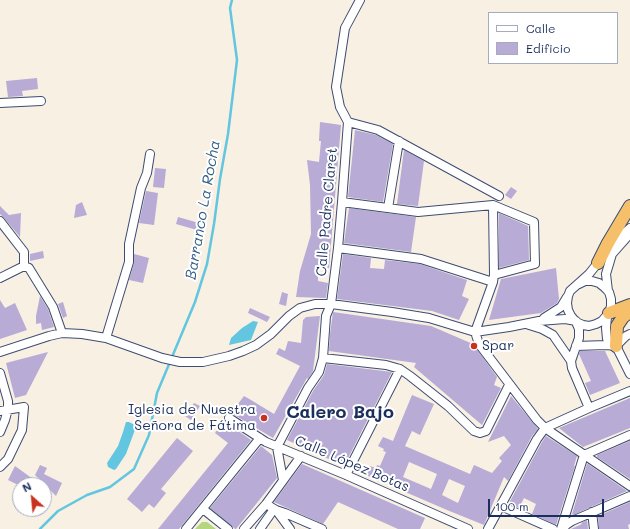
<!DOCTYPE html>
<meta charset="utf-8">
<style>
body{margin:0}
#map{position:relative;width:630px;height:529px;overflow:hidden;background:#f8f0e2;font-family:Mali,sans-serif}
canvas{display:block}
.legend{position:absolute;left:488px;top:12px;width:130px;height:52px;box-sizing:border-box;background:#fff;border:1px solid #a4acbf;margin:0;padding:5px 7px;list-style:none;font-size:12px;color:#1b2f5e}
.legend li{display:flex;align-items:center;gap:8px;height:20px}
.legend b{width:20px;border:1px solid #a4acbf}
.north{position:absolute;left:12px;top:477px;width:40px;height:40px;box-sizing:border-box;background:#fff;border:1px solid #a4acbf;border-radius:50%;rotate:333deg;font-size:11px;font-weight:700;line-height:16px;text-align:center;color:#1b2f5e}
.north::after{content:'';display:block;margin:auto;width:14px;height:18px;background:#c8321e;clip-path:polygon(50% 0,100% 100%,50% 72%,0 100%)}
.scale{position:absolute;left:488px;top:499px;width:116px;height:18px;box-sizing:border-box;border:2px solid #1b2f5e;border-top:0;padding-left:5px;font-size:12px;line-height:14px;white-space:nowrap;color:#1b2f5e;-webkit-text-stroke:3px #fff;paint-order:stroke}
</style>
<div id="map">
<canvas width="630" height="529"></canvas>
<ul class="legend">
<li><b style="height:5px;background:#fff"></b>Calle</li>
<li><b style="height:11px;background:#b8abd5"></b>Edificio</li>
</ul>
<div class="north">N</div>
<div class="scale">100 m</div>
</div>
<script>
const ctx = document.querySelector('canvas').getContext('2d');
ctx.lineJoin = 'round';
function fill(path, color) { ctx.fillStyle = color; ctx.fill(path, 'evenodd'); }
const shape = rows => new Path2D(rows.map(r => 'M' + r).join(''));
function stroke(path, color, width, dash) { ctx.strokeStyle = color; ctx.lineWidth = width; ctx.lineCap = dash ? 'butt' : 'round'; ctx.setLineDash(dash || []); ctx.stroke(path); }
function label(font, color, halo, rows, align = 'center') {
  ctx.font = font + ' Mali,sans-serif'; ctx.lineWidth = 4; ctx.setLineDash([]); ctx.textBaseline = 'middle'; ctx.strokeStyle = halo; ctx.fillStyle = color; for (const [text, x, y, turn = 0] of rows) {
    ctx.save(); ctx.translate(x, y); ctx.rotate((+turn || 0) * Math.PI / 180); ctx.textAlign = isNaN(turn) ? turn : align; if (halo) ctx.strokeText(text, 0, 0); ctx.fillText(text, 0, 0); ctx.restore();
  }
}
fill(shape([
 [202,522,207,522,216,529,195,529]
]), '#b3d67e');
fill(shape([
 [253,321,258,322,251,340,229,345,231,338,242,328],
 [126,422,129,422,135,425,136,427,126,454,116,469,114,470,108,467,107,463,118,446,123,432]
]), '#62c6e0');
stroke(shape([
 [40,529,58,511,87,495,110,487,134,469,149,435,157,393,195,302,207,264,214,224,220,179,228,134,237,60,230,8,232,0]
]), '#62c6e0', 2.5);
fill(shape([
 [37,78,38,89,22,91,23,96,8,97,6,81],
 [320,122,341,125,329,268,318,267,318,281,328,283,326,298,296,297,300,271,311,234,310,185,307,160,319,162,321,141,319,141],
 [355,130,376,135,393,144,383,202,348,197],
 [404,150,424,161,418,206,397,204],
 [155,168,166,169,164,188,153,187],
 [511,187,517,191,511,199,505,195],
 [146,191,158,193,154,225,139,223],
 [82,202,87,215,74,218,76,205],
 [0,206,9,215,21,213,20,237,4,218,0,214],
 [349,208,416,217,411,252,344,243],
 [499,213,528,226,529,260,499,268],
 [178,217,199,223,197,230,176,224],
 [43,251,44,258,30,261,30,254],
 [134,254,149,258,143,283,129,280,134,263],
 [343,254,371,258,370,268,384,269,385,260,420,264,449,274,467,280,462,296,469,299,459,320,432,311,337,299],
 [556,268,559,299,557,303,541,313,489,320,501,279],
 [282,292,288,294,286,306,279,304],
 [40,296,48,309,54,327,42,330,41,323,36,324,36,316],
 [0,300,5,308,15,303,27,330,0,339],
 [63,302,67,316,63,318,58,304],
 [250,308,270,317,267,322,248,313],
 [333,312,431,326,473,344,497,377,494,385,501,388,482,425,414,367,416,363,329,351,330,334],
 [320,316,313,371,308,379,307,378,273,438,231,413,244,396,251,400,274,414,300,366,276,354,279,348,285,351,288,341,301,343,303,320,306,317],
 [580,351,605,351,620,383,590,395,585,383,591,381,579,354],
 [48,352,26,395,15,398,6,363],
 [327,364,392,372,344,466,287,440,313,391,324,375],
 [412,395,434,404,420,435,412,431,405,446,470,474,474,465,492,473,502,461,499,458,511,445,504,436,488,442,511,396,538,429,532,436,508,481,504,477,484,525,447,510,366,475,370,466,376,468,377,465,380,466,386,452,383,451,384,449,378,446,383,437,393,441],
 [409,462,437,474,431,489,403,477],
 [449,479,465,486,458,503,442,495],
 [630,398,630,428,583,447,559,428],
 [194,403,200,406,191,420,185,416],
 [224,421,251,440,179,529,158,529,228,443,215,433],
 [546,436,577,456,574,466,575,466,556,525,532,514,536,504,524,498,519,508,509,503,542,442],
 [177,438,193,451,161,489,166,493,154,508,149,504,142,512,127,499],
 [630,441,630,479,597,457,597,455],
 [261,446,272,455,277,478,236,529,235,529,231,525,210,508],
 [302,464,425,518,420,529,398,529,338,502,323,524,274,502],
 [587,464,588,464,627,491,573,515,572,514],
 [40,465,47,468,44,474,62,483,56,496,35,475],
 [15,466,33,479,30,485,18,485,8,480],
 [630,502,630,524,628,525,629,529,599,529,598,516],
 [587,520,588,529,571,529,582,524,581,523]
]), '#b8abd5');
const minor = shape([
 [0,103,41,101],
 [348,122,378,130,499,196],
 [348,122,340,107,336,87,345,28,360,0],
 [342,202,418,212,493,205,534,222,535,264,494,275],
 [493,205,494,275,493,282,475,332,479,344,537,420,545,428,630,486],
 [388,208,399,141],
 [0,221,24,252,24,266,29,268,53,307,62,333],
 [611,244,630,228],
 [338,248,421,259,493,282],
 [0,278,24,266],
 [579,284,585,281,592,281,599,283,604,287,609,292,611,299,611,306,609,313,602,321,596,324,589,326,583,325,576,322,571,316,568,310,567,303,568,296,570,291,589,274,601,259],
 [608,291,606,274,612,254,627,237,630,235],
 [607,317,606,328,607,339,616,346,630,374],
 [544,318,561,307,567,297],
 [526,324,542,329,553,335,571,361,572,368,589,408],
 [106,338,129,262,129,244,141,188,147,173,150,154],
 [576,346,606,345,616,346,626,336,630,334],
 [0,352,49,336,62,333,82,334,106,338,162,358,180,362,203,362,229,356,243,351,256,345,271,334,289,316,300,308,315,304,331,304,392,312,429,318,475,332,509,327,539,321,565,319,576,321],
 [323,358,386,365,400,369,410,376,448,406,474,431,480,433,486,431,509,385],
 [571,361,579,338,579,329,576,322],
 [0,373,8,401,8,409,5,420,0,432],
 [0,411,24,407,22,430,8,459,0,467],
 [229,418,266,442,346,475,468,529],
 [346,475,400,369],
 [283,480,277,447,308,388,319,372,323,358,326,316,331,304,338,248,342,202,348,122],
 [266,504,276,510,285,513,322,529],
 [501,506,553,529],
 [203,509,228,529],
 [276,510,290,529],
 [592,512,594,529],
 [186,529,260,438],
 [244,529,266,504,301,456],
 [260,529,274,509],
 [488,529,537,439,545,428,589,408,630,391],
 [561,529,584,455,630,435],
 [563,529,566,525,572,521,630,496]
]);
const highway = shape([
 [598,263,608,243,630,206],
 [609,313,630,305],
 [616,346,617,326,623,317,630,312]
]);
stroke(minor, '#3c4c72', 10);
stroke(highway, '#3c4c72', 14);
stroke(minor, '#fff', 8);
stroke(highway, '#f6c06b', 12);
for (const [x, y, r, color] of [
 [474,346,4,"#c8321e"],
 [264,418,4,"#c8321e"]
]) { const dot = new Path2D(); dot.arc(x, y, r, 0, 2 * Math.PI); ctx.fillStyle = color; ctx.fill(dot); stroke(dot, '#fff', 1.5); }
label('14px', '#1b2f5e', '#fff', [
 ["Calle Padre Claret",327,212,-85],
 ["Calle López Botas",352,464,23]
]);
label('14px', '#1b2f5e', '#fff', [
 ["Spar",482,346],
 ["Iglesia de Nuestra",256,410,"right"],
 ["Señora de Fátima",256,426,"right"]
], 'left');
label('italic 15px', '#305c85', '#fff', [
 ["Barranco La Rocha",203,210,-80]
]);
label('bold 18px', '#1b2f5e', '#fff', [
 ["Calero Bajo",340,412]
]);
</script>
